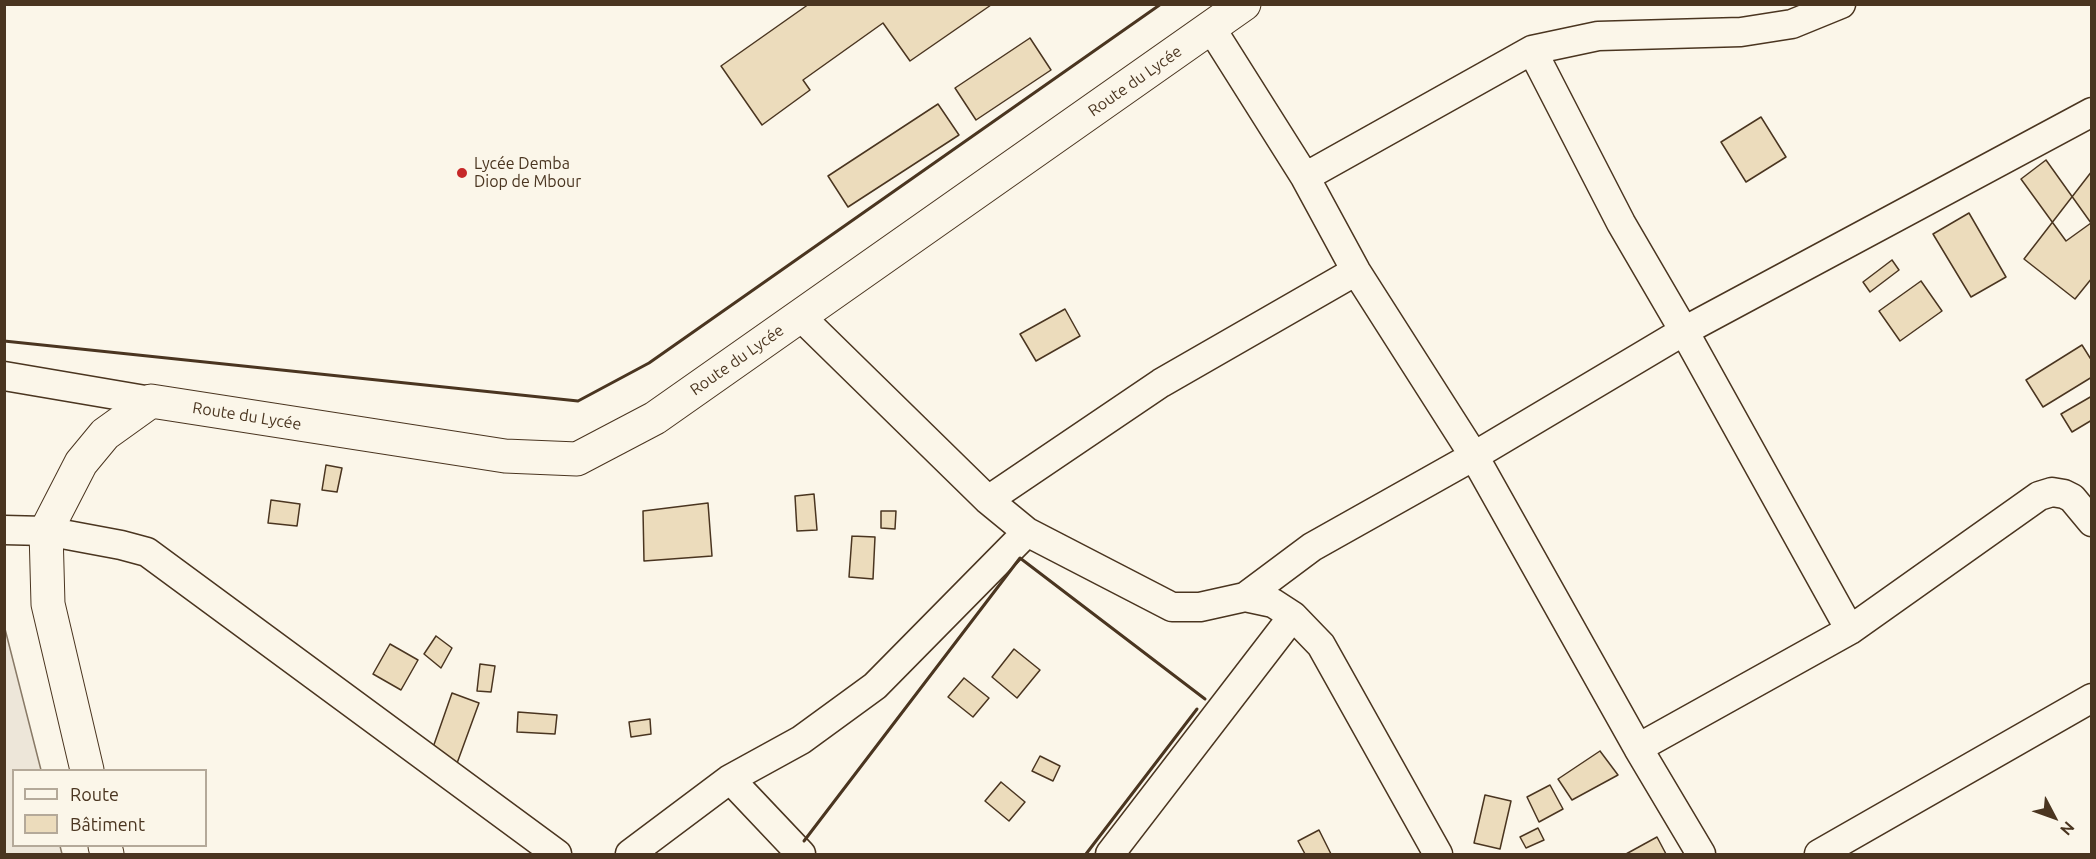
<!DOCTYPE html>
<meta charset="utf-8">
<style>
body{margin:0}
#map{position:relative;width:2096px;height:859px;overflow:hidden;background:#fbf6e9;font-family:Ubuntu,sans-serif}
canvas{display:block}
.frame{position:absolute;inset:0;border:6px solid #4a3520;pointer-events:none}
.legend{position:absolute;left:12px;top:769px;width:195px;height:78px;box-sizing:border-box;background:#fbf6e9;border:2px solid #b4a999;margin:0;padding:8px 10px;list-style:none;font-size:18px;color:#4a3520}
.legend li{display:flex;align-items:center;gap:12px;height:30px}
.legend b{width:30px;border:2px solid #b4a999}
.north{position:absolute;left:2024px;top:787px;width:60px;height:60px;-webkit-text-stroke:4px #fbf6e9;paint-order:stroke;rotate:131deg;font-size:16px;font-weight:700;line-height:24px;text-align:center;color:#4a3520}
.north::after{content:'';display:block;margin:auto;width:21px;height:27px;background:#4a3520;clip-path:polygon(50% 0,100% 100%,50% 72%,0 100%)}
</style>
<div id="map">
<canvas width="2096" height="859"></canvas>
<div class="frame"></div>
<ul class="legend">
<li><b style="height:8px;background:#fbf6e9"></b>Route</li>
<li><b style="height:16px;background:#ecdcbc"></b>Bâtiment</li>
</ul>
<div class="north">N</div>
</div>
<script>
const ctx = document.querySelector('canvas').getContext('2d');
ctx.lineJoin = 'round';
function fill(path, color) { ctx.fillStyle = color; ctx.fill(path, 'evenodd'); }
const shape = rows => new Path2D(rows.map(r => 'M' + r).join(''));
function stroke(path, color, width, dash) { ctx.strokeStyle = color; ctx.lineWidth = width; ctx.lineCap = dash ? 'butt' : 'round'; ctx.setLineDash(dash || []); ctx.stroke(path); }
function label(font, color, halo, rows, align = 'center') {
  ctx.font = font + ' Ubuntu,sans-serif'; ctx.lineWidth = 4.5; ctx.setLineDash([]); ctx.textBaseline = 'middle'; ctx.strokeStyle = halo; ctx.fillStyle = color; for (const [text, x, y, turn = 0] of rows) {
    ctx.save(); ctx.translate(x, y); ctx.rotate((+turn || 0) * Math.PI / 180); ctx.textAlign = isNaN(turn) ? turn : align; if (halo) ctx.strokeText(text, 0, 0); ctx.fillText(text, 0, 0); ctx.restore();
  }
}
const green = shape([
 [4,625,41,770,14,770,14,846,60,846,62,854,5,854,4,625]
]);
fill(green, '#ede6d9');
stroke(green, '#887966', 1.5);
const building = shape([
 [809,4,991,4,991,5,910,61,883,23,803,80,810,90,762,125,721,66,809,4],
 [1030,38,1051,70,976,120,955,88,1030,38],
 [938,104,959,135,848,207,828,176,938,104],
 [1761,117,1786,157,1746,182,1721,142,1761,117],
 [2046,160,2091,223,2066,241,2021,179,2046,160],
 [2092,171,2092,278,2075,299,2024,259,2092,171],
 [1969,213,2006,277,1971,297,1933,234,1969,213],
 [1892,260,1899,270,1870,292,1863,282,1892,260],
 [1921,281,1942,311,1900,341,1879,311,1921,281],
 [1065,309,1080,336,1036,361,1020,334,1065,309],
 [2082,345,2092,361,2092,377,2043,407,2026,380,2082,345],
 [2092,396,2092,420,2072,432,2061,414,2092,396],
 [326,465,342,468,337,492,322,490,326,465],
 [814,494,817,530,797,531,795,496,814,494],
 [271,500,300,504,297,526,268,523,271,500],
 [708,503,712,556,644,561,643,511,708,503],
 [881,511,896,511,895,529,881,528,881,511],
 [852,536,875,537,873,579,849,577,852,536],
 [436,636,452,648,441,668,424,654,436,636],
 [390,644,418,660,401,690,373,674,390,644],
 [1014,649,1040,670,1017,698,992,677,1014,649],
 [480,664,495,666,491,692,477,691,480,664],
 [964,678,989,698,973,717,948,697,964,678],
 [452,693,479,703,456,766,430,756,452,693],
 [518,712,557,715,555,734,517,732,518,712],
 [650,719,651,734,631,737,629,722,650,719],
 [1600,751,1618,775,1572,800,1558,779,1600,751],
 [1040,756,1060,766,1053,781,1032,771,1040,756],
 [1001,782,1025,802,1009,821,985,801,1001,782],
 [1550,785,1563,809,1539,822,1527,797,1550,785],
 [1485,795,1511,801,1500,849,1474,843,1485,795],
 [1538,828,1544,840,1526,848,1520,837,1538,828],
 [1319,830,1331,854,1305,854,1298,841,1319,830],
 [1657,837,1666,854,1626,854,1657,837]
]);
fill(building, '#ecdcbc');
stroke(building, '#4a3520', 1.5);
const minor = shape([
 [1211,28,1305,177,1356,271,1474,456,1638,748,1701,854],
 [1532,50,1621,223,1684,331,1850,630],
 [1305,177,1532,50,1598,36,1741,32,1792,24,1841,4],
 [800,316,988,500,1027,532,1172,607,1200,607,1245,597,1273,603,1293,616,1321,645,1438,854],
 [4,376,151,401],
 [988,500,1161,383,1356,271],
 [4,530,46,531,121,545,147,552,557,854],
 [1245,597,1312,547,1474,456,1684,331,2092,112],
 [1638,748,1850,630,2039,496,2052,492,2064,494,2072,498,2092,522],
 [730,779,801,854],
 [630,854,730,779,801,740,875,686,1027,532],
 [1110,854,1293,616],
 [1819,854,2092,698]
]);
const secondary = shape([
 [87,770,48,604,46,531,81,463,105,434,151,401,505,456,577,459,655,418,1244,4],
 [105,846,107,854]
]);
stroke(minor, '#4a3520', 31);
stroke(secondary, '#4a3520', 35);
stroke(minor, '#fbf6e9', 28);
stroke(secondary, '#fbf6e9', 33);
stroke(shape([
 [4,341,578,401,649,363,1161,4],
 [804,841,1020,558,1205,699],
 [1086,854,1197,709]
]), '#4a3520', 3);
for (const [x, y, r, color] of [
 [462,173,6,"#c62828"]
]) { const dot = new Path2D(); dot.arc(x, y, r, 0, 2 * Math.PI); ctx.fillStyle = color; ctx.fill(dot); stroke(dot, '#fbf6e9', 2); }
label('16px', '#4a3520', '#fbf6e9', [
 ["Route du Lycée",1135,81,-35],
 ["Route du Lycée",737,360,-35],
 ["Route du Lycée",247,416,9]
]);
label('16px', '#4a3520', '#fbf6e9', [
 ["Lycée Demba",474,164],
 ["Diop de Mbour",474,182]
], 'left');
</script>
